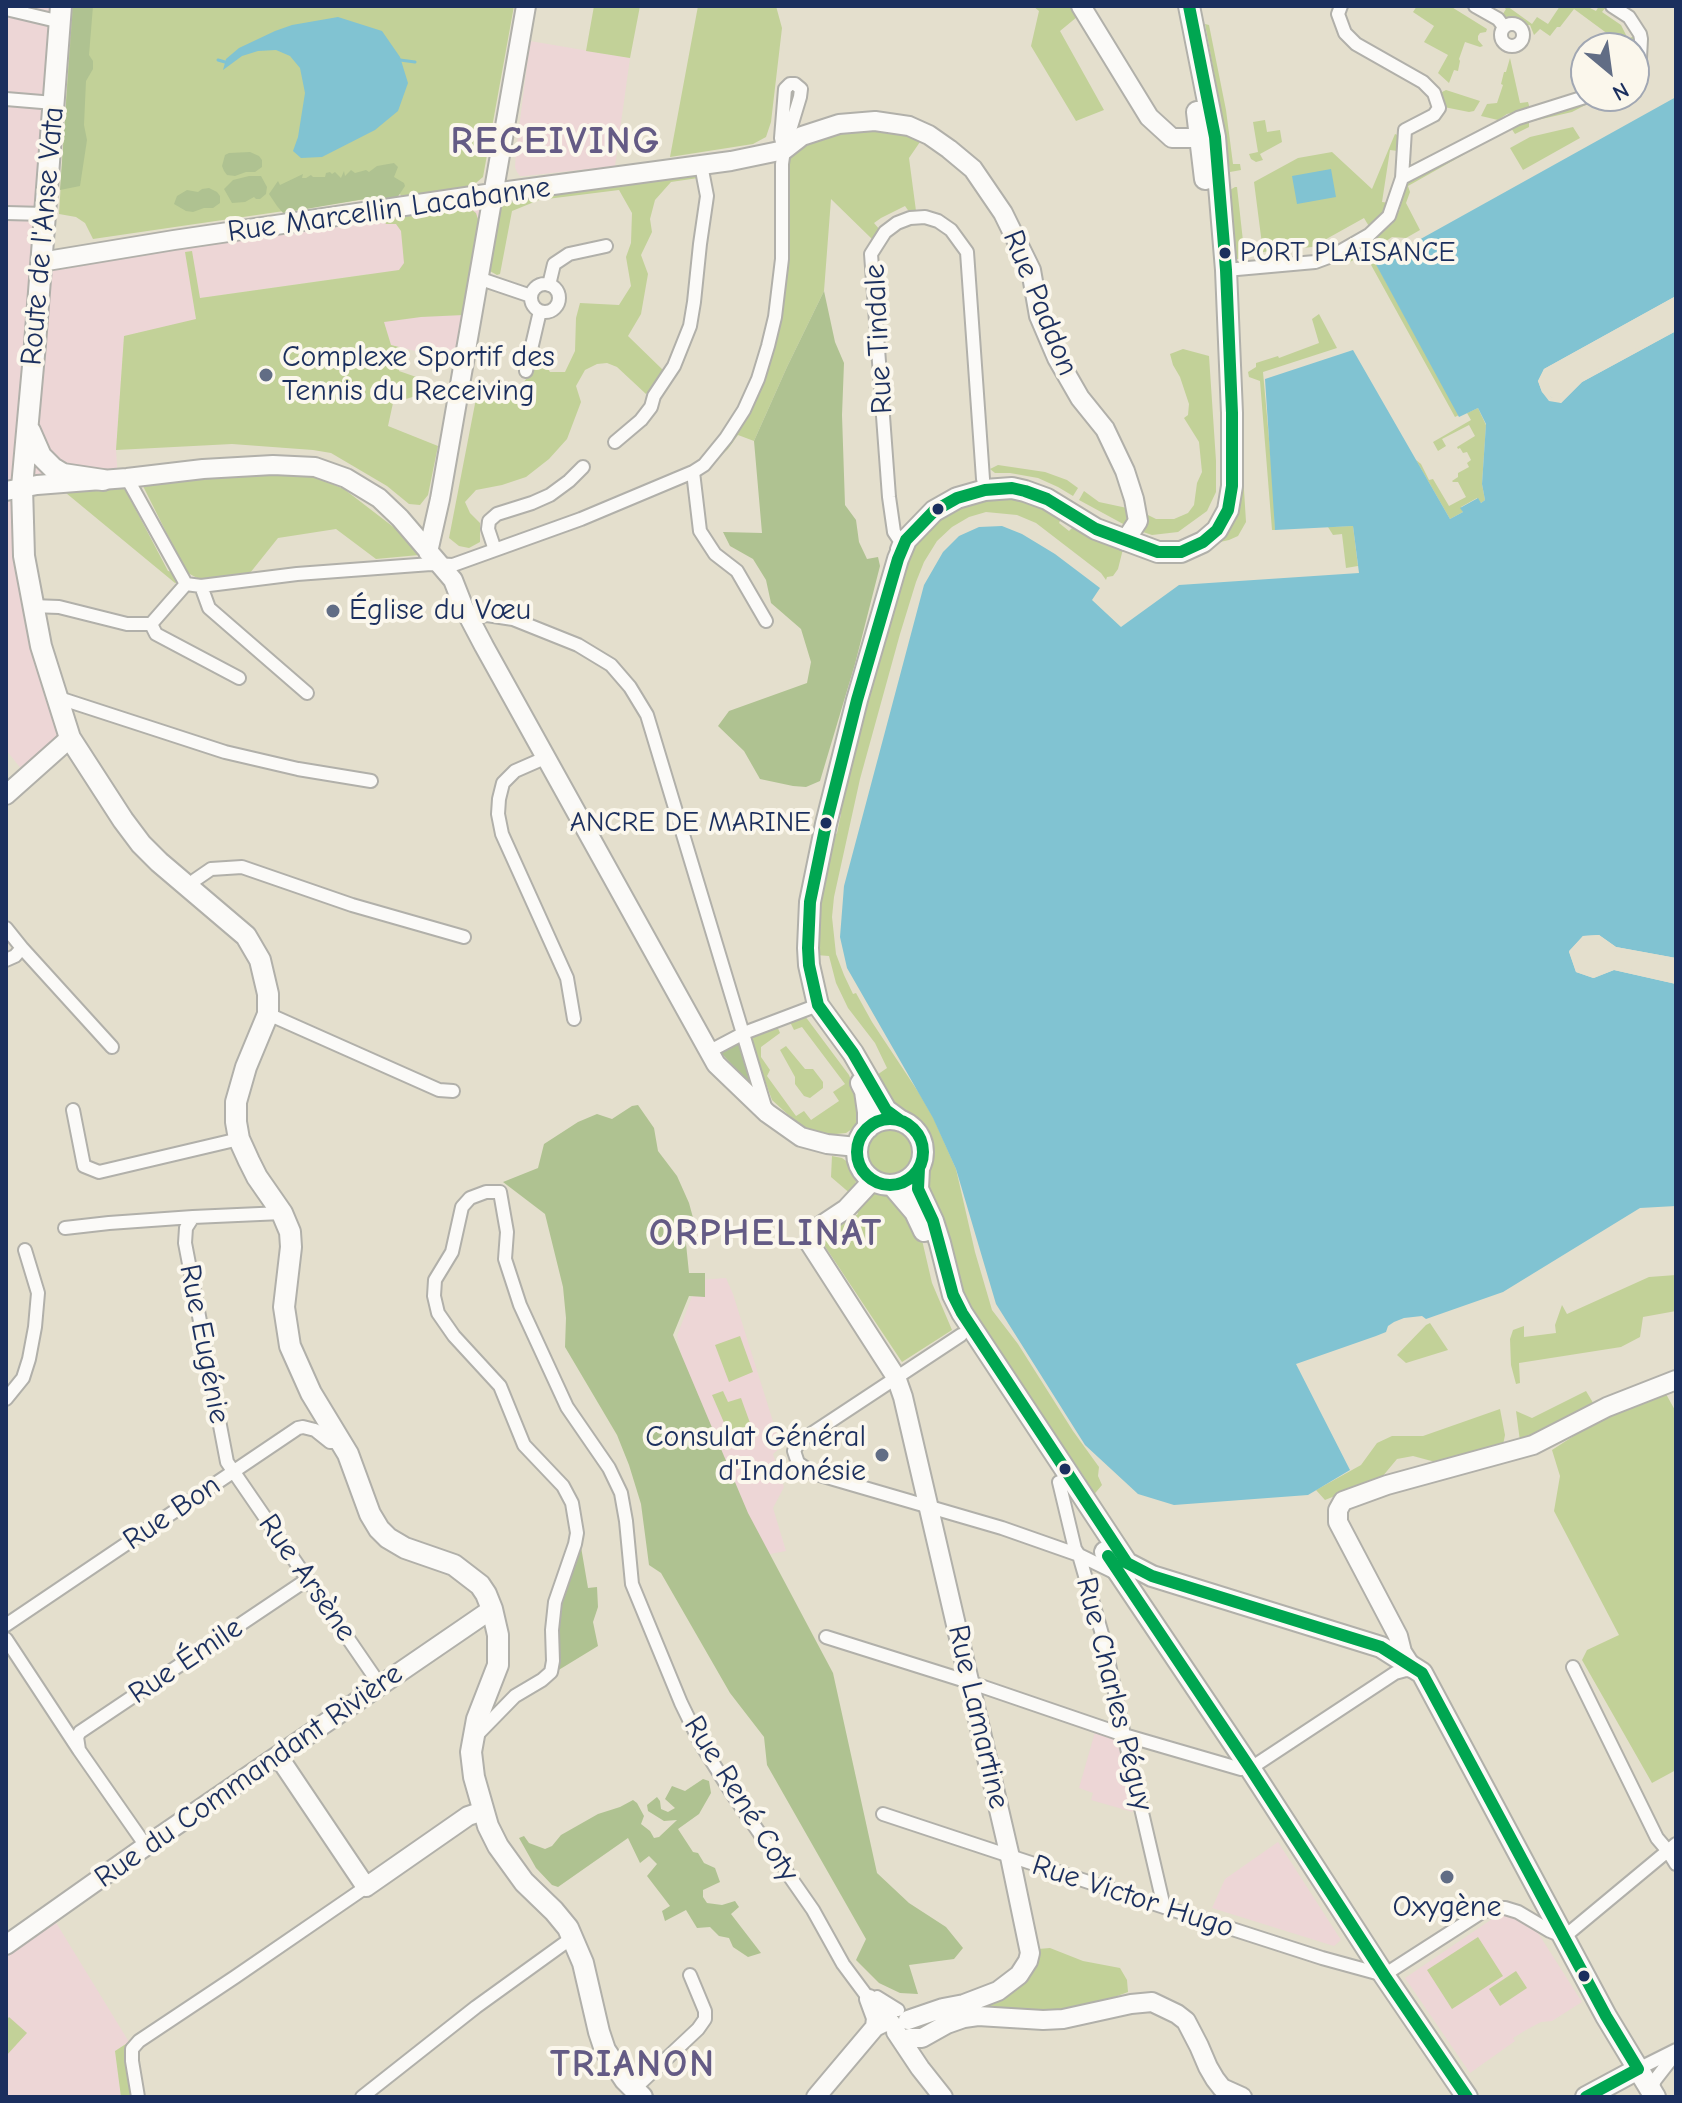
<!DOCTYPE html>
<meta charset="utf-8">
<style>
body{margin:0}
#map{position:relative;width:1682px;height:2103px;overflow:hidden;background:#e4dfcd;font-family:"Comic Neue",sans-serif}
canvas{display:block}
.frame{position:absolute;inset:0;border:8px solid #1b2f5e;pointer-events:none}
.north{position:absolute;left:1570px;top:32px;width:80px;height:80px;box-sizing:border-box;background:#fbf7ec;border:2px solid #a1a7b3;border-radius:50%;rotate:151deg;font-size:22px;font-weight:700;line-height:32px;text-align:center;color:#1b2f5e}
.north::after{content:'';display:block;margin:auto;width:28px;height:36px;background:#616d85;clip-path:polygon(50% 0,100% 100%,50% 72%,0 100%)}
</style>
<div id="map">
<canvas width="1682" height="2103"></canvas>
<div class="frame"></div>
<div class="north">N</div>
</div>
<script>
const ctx = document.querySelector('canvas').getContext('2d');
ctx.lineJoin = 'round';
function fill(path, color) { ctx.fillStyle = color; ctx.fill(path, 'evenodd'); }
const shape = rows => new Path2D(rows.map(r => 'M' + r).join(''));
function stroke(path, color, width, dash) { ctx.strokeStyle = color; ctx.lineWidth = width; ctx.lineCap = dash ? 'butt' : 'round'; ctx.setLineDash(dash || []); ctx.stroke(path); }
function label(font, color, halo, rows, align = 'center') {
  ctx.font = font + ' "Comic Neue",sans-serif'; ctx.lineWidth = 8; ctx.setLineDash([]); ctx.textBaseline = 'middle'; ctx.strokeStyle = halo; ctx.fillStyle = color; for (const [text, x, y, turn = 0] of rows) {
    ctx.save(); ctx.translate(x, y); ctx.rotate((+turn || 0) * Math.PI / 180); ctx.textAlign = isNaN(turn) ? turn : align; if (halo) ctx.strokeText(text, 0, 0); ctx.fillText(text, 0, 0); ctx.restore();
  }
}
fill(shape([
 [6,6,61,6,41,261,486,194,463,363,391,345,368,274,193,299,196,320,124,336,116,450,118,479,22,488,24,556,70,738,27,776,6,750,6,266,8,253,6,252],
 [530,41,630,58,615,166,525,176,520,176,517,172,515,167,516,152],
 [726,1278,733,1294,781,1447,773,1454,784,1487,773,1508,786,1551,765,1555,688,1385,677,1336,693,1294,700,1280],
 [1095,1732,1118,1738,1133,1812,1091,1800,1093,1793,1079,1788],
 [1278,1842,1341,1940,1334,1946,1212,1908,1225,1879],
 [1505,1915,1519,1921,1538,1933,1582,2002,1552,2021,1541,2022,1526,2030,1513,2038,1515,2041,1470,2073,1405,1978,1495,1917],
 [52,1916,129,2042,115,2051,121,2097,6,2097,6,1953]
]), '#edd6d6');
fill(shape([
 [72,6,514,6,483,177,471,187,402,198,400,194,93,239,85,223,76,217,59,214],
 [594,6,640,6,630,58,586,51],
 [698,6,776,6,782,28,771,122,766,137,753,144,670,157],
 [1033,6,1071,6,1077,17,1060,31,1104,110,1076,121,1031,46,1039,11],
 [1417,6,1450,6,1487,29,1486,32,1480,33,1478,36,1478,40,1483,46,1480,47,1465,42,1459,59,1460,61,1458,71,1454,70,1449,83,1438,73,1448,55,1424,42,1434,26,1413,12],
 [1502,6,1507,6,1532,24,1537,17,1548,24,1560,6,1586,6,1596,11,1599,6,1606,7,1602,12,1621,25,1628,39,1636,35,1634,60,1634,48,1611,48,1616,40,1574,9,1560,27,1557,27,1550,36,1540,29,1534,35,1530,25,1523,26,1518,21,1505,20,1501,17,1506,9],
 [1205,24,1209,25,1226,110,1233,164,1240,164,1241,170,1230,172,1221,110],
 [1510,58,1520,103,1528,102,1530,109,1507,114,1498,120,1481,116,1487,104,1497,103,1503,85,1501,84,1504,72,1506,72],
 [1446,90,1480,101,1474,111,1469,112,1444,107,1440,93],
 [1599,96,1603,96,1572,112,1529,122,1529,127,1515,134,1511,128,1408,186,1410,192,1406,203,1420,230,1406,238,1392,237,1382,244,1369,243,1393,223,1400,209,1401,190,1404,185,1508,127,1574,108],
 [1265,120,1267,132,1280,130,1282,142,1260,154,1263,160,1256,162,1251,159,1249,154,1258,152,1253,122],
 [1573,127,1580,138,1523,170,1510,148,1530,137],
 [888,128,922,139,909,158,916,211,910,213,905,206,881,218,874,223,880,230,872,239,831,199,824,291,787,367,754,441,738,435,728,449,711,465,773,346,787,166,790,157,804,143,835,130],
 [1395,134,1400,136,1398,151,1390,150,1382,202,1390,203,1387,213,1370,228,1364,218,1312,247,1263,252,1254,182,1298,158,1332,152,1372,189],
 [697,172,698,178,671,182,655,200,650,219,652,232,641,255,648,274,641,314,628,336,664,371,659,382,646,394,617,367,607,363,597,364,585,370,576,386,581,402,567,439,549,459,526,477,502,485,476,490,465,502,470,513,480,523,480,542,469,548,459,546,449,538,480,378,481,388,488,397,518,401,524,395,523,383,539,362,547,367,550,372,565,372,575,351,576,318,580,303,619,305,631,286,626,257,631,243,632,213,619,190,539,200,512,211,500,274,497,275,488,270,501,201],
 [1235,187,1237,187,1245,259,1236,259,1230,190],
 [455,206,472,210,476,213,479,222,464,315,421,317,384,322,391,345,403,348,399,371,422,379,419,395,393,403,388,426,438,446,428,495,420,505,409,504,387,486,331,453,313,450,232,444,116,450,124,336,196,319,185,252,192,251,200,298,399,270,404,263,401,231,396,224,386,224,383,217],
 [1367,247,1459,415,1455,417,1365,254,1348,263,1346,259],
 [1231,282,1246,522,1238,536,1229,540,1211,544,1231,518],
 [1319,314,1337,348,1263,372,1274,494,1275,530,1272,530,1260,381,1249,377,1248,372,1256,367,1256,363,1278,356,1279,358,1319,343,1312,319],
 [1183,349,1209,356,1216,461,1216,492,1207,511,1178,532,1152,535,1143,532,1140,511,1156,519,1174,519,1188,513,1194,505,1197,483,1202,472,1199,442,1184,418,1188,415,1189,404,1180,377,1173,365,1170,354],
 [1478,408,1486,425,1482,484,1485,500,1481,503,1477,498,1461,507,1463,512,1450,519,1416,460,1421,464,1429,480,1433,479,1449,506,1466,497,1458,482,1453,482,1452,481,1458,477,1458,473,1469,467,1467,463,1471,460,1467,452,1463,453,1460,448,1458,449,1457,447,1475,436,1469,425,1442,439,1446,446,1438,451,1433,442,1471,420,1467,413],
 [998,465,1045,472,1067,480,1078,488,1073,496,1058,487,1038,478,1010,473,995,473,990,469],
 [269,471,310,475,344,489,396,529,419,555,376,559,336,529,278,538,250,573,199,579,186,572,142,484],
 [108,486,120,486,126,491,168,571,174,572,178,582,175,583,66,493],
 [1084,491,1099,502,1127,508,1129,517,1125,525,1079,500],
 [1023,497,1063,515,1059,523,1069,531,1073,527,1123,549,1118,569,1113,576,1107,577,1106,580,1101,573,1036,523,1017,515,986,512,969,517,952,527,937,541,924,562,916,582,900,634,860,779,834,897,832,917,836,954,844,975,853,994,856,993,872,1022,919,1093,934,1119,956,1169,975,1252,992,1310,1018,1344,1073,1431,1099,1467,1098,1476,1102,1485,1091,1498,1085,1478,1069,1455,1062,1452,969,1309,960,1289,924,1175,931,1159,931,1144,924,1127,913,1115,895,1107,874,1077,887,1068,875,1043,848,1008,836,983,829,956,816,955,813,935,831,839,837,833,841,814,837,807,898,577,920,532,968,500],
 [1353,526,1358,566,1346,568,1342,534,1333,535,1328,527],
 [805,1016,849,1075,858,1098,861,1114,855,1127,846,1133,827,1135,807,1132,772,1100,764,1078,750,1037,777,1026,780,1033,761,1047,761,1057,770,1070,767,1076,796,1116,804,1111,811,1120,839,1101,833,1092,845,1084,802,1027,794,1030,790,1022],
 [786,1046,805,1069,813,1069,823,1082,823,1088,810,1098,804,1096,795,1084,795,1077,780,1050],
 '866 1151a23 23 0 1 1 46 0a23 23 0 1 1-46 0Z',
 [832,1156,842,1158,852,1165,857,1178,852,1195,831,1177],
 [881,1189,890,1192,914,1221,922,1240,932,1283,952,1330,902,1362,820,1239,858,1214,855,1209,873,1192],
 [1676,1275,1676,1311,1643,1317,1640,1337,1621,1347,1519,1363,1520,1383,1516,1384,1511,1365,1510,1339,1513,1330,1524,1326,1524,1337,1556,1333,1555,1325,1562,1305,1567,1314,1649,1277],
 [1430,1323,1448,1350,1406,1363,1397,1355,1426,1325],
 [740,1336,753,1372,729,1382,715,1345],
 [723,1391,728,1402,741,1398,754,1434,732,1441,712,1395],
 [1586,1391,1595,1406,1543,1436,1520,1441,1516,1411,1532,1418],
 [1666,1394,1676,1412,1676,1770,1652,1783,1582,1660,1587,1650,1619,1635,1554,1511,1560,1476,1552,1450,1600,1419],
 [1500,1409,1505,1435,1503,1445,1439,1463,1413,1456,1397,1459,1382,1477,1325,1500,1316,1490,1361,1465,1377,1443,1392,1436,1423,1436],
 [1478,1937,1503,1976,1452,2009,1427,1970],
 [1050,1948,1083,1961,1120,1968,1127,1980,1128,1992,1085,2008,1056,2015,953,2016,1038,1949],
 [1516,1971,1527,1988,1500,2006,1489,1989],
 [9,2017,27,2033,6,2056,6,2021],
 [129,2042,126,2053,132,2097,121,2097,115,2051]
]), '#c2d198');
fill(shape([
 [73,6,93,6,89,55,93,61,93,69,86,81,84,125,87,140,80,186,60,190],
 [250,152,259,156,262,160,262,167,255,172,246,172,235,176,227,175,224,171,222,166,225,155,229,153],
 [394,163,398,167,394,177,404,183,405,186,397,198,389,202,384,197,379,204,366,205,364,199,283,213,277,206,269,194,278,181,280,185,303,174,302,178,306,178,311,175,313,177,325,177,326,173,330,172,332,174,335,172,341,178,344,171,345,176,351,170,355,173,366,170,369,172,377,166],
 [249,176,261,176,267,187,266,194,260,199,256,199,254,197,245,202,232,203,224,189,233,180],
 [209,188,217,192,220,196,220,203,213,208,204,208,193,212,186,211,174,204,177,196,187,190,198,192,202,189],
 [824,291,835,342,844,363,842,415,845,505,856,520,859,542,867,559,878,557,880,566,855,664,820,781,806,787,793,786,760,779,744,751,718,726,729,711,807,683,811,662,801,629,771,603,766,580,753,559,730,546,723,532,762,533,754,441,787,367],
 [740,1041,754,1088,721,1053],
 [638,1105,654,1128,658,1151,677,1176,689,1203,695,1225,685,1234,689,1273,705,1273,705,1297,689,1296,673,1335,748,1513,833,1673,877,1873,909,1903,946,1927,963,1948,954,1959,909,1965,918,1994,900,1993,879,1983,856,1960,866,1939,767,1765,764,1737,730,1693,661,1573,649,1565,641,1504,629,1465,617,1435,565,1347,566,1318,563,1287,545,1214,503,1182,538,1168,544,1144,578,1122,597,1114,612,1119,632,1106],
 [580,1541,588,1588,597,1587,598,1607,593,1622,598,1646,557,1671,557,1621],
 [703,1779,709,1781,711,1793,699,1814,678,1829,693,1852,698,1853,704,1863,715,1868,720,1882,703,1890,703,1897,707,1903,722,1905,735,1901,739,1907,731,1914,761,1953,748,1957,733,1947,729,1938,719,1936,710,1927,697,1928,686,1910,665,1921,662,1911,670,1906,647,1876,657,1864,649,1856,640,1863,628,1838,558,1887,552,1885,536,1868,519,1838,524,1836,529,1843,545,1849,552,1846,561,1835,598,1814,620,1807,633,1800,637,1803,644,1816,641,1824,650,1831,654,1838,659,1837,677,1820,664,1821,648,1811,647,1805,657,1797,660,1801,661,1809,668,1812,675,1808,665,1799,672,1786,685,1791]
]), '#afc291');
fill(shape([
 [338,17,382,31,400,57,408,83,398,111,375,130,322,157,301,158,293,151,298,137,305,93,300,68,290,56,276,50,258,51,242,56,223,70,226,59,239,48,275,31,292,25],
 [1676,97,1676,296,1544,369,1538,381,1542,392,1561,403,1582,382,1676,331,1676,958,1616,947,1599,935,1583,936,1569,952,1576,972,1593,978,1614,970,1676,984,1676,1206,1640,1208,1503,1292,1426,1319,1422,1316,1404,1318,1394,1322,1388,1326,1386,1332,1376,1336,1296,1364,1350,1470,1308,1495,1174,1505,1138,1494,1085,1445,996,1304,956,1169,933,1118,847,968,840,937,844,886,924,585,943,552,959,536,979,527,1002,526,1022,534,1055,554,1100,588,1092,600,1121,627,1179,585,1359,573,1353,526,1275,530,1265,379,1353,350,1450,519,1463,512,1460,508,1478,498,1481,503,1485,500,1482,484,1486,424,1478,408,1459,417,1373,259,1390,250,1393,246,1408,246],
 [1331,169,1336,197,1297,204,1292,176]
]), '#81c3d2');
fill(shape([
 [1676,296,1676,300,1547,372,1542,381,1545,390,1551,397,1559,399,1581,378,1676,327,1676,331,1582,382,1561,403,1549,401,1542,392,1538,381,1544,369],
 [1599,935,1616,947,1676,958,1676,962,1615,951,1598,939,1585,940,1573,952,1579,969,1594,974,1615,966,1676,980,1676,984,1614,970,1594,978,1576,972,1569,951,1583,936]
]), '#e4dfcd');
stroke(shape([
 [218,60,225,62],
 [400,60,415,62]
]), '#81c3d2', 3);
const street = shape([
 [1341,6,1338,14,1345,33,1356,44,1423,82,1434,93,1439,108,1434,115,1405,130,1402,178],
 [1475,6,1498,19,1504,27],
 [1612,6,1629,17,1640,34,1641,39,1640,58,1634,68],
 [6,9,61,22],
 '1501 35a11 11 0 1 1 22 0a11 11 0 1 1-22 0Z',
 [6,99,54,103],
 [6,213,45,214],
 [1226,270,1315,262,1334,255,1369,235,1389,216,1402,178,1518,118,1588,96],
 [478,278,531,296],
 '531 298a14 14 0 1 1 28 0a14 14 0 1 1-28 0Z',
 [549,285,554,264,569,254,606,246],
 [526,371,540,311],
 [615,442,641,420,651,407,654,396,674,366,690,326,694,302,700,244,707,196,701,165],
 [693,472,700,531,715,554,737,571,766,621],
 [127,478,186,584,201,586,297,574,431,564,453,565,581,519,693,472,704,465,726,438,744,410,758,379,768,346,775,317,782,259,782,164,784,150,800,97,801,89,795,84,790,84,785,89,781,138,784,150],
 [897,549,900,541,894,532,889,497,871,254,885,232,897,223,910,218,925,217,938,221,951,230,967,252,983,479],
 [495,550,488,529,489,521,497,514,532,503,550,495,569,481,583,467],
 [201,586,209,608,307,693],
 [32,606,59,607,127,624,151,624,186,584],
 [466,609,475,617,487,615,513,619,578,645,611,665,630,687,647,715,766,1110],
 [151,624,156,634,239,678],
 [56,697,225,752,298,769,371,781],
 [547,757,515,771,503,783,499,799,498,814,502,834,567,978,574,1019],
 [190,887,195,880,211,869,242,867,352,905,464,937],
 [6,928,22,948],
 [6,960,15,956,22,948,112,1047],
 [268,1014,439,1090,453,1091],
 [708,1052,744,1033,818,1005],
 [73,1110,84,1166,99,1172,239,1139],
 [193,1217,186,1228,185,1243,227,1462,380,1685],
 [65,1228,109,1223,193,1217,282,1213],
 [961,1335,799,1442,794,1451,798,1463,813,1473,1002,1528,1079,1555,1118,1574],
 [6,1399,23,1378,29,1359,35,1327,38,1293,25,1250],
 [1059,1482,1075,1549,1079,1555,1104,1641,1124,1735,1164,1907],
 [6,1625,298,1428,303,1427,315,1430,330,1442,341,1442],
 [826,1637,969,1682,1124,1735,1241,1769,1250,1768,1257,1764,1395,1673,1406,1670,1415,1671],
 [6,1639,79,1750,146,1846],
 [1573,1667,1657,1838,1668,1851,1676,1864],
 [474,1738,515,1696,542,1680,551,1672,553,1661,552,1630,555,1602,575,1544,577,1533,572,1503,563,1486,524,1445,500,1386,454,1336,438,1313,434,1296,435,1280,452,1252,462,1207,470,1198,486,1192,500,1192,507,1232,505,1259,520,1305,567,1407,609,1468,621,1493,626,1521,632,1584,681,1703,701,1744,733,1795,813,1910,843,1964,869,1999,891,2018],
 [79,1750,77,1737,80,1732,308,1579],
 [883,1814,1164,1907,1322,1958,1384,1975,1482,1912,1494,1908,1505,1908,1518,1912,1550,1931,1564,1937,1676,1844],
 [877,1997,898,2010],
 [1638,2069,1676,2050],
 [633,2090,698,2029,705,2019,705,2011,690,1975],
 [1654,2094,1652,2088,1655,2080,1676,2053],
 [138,2097,132,2061,132,2049,139,2041,235,1977,366,1887],
 [362,2097,476,2007,573,1937]
]);
const secondary = shape([
 [1081,6,1149,117,1172,138,1200,138],
 [41,262,174,240,486,194,731,161,784,150,802,136,839,124,875,121,909,126,929,135,949,149,973,169,1003,213,1031,270,1039,316,1057,358,1080,398,1105,429,1125,471,1134,499,1138,521,1125,541],
 [6,491,37,485,127,478,203,469,273,465,315,467,346,478,379,498,400,518,453,580,464,608,484,646,716,1064,767,1113,801,1137,827,1144,857,1147],
 [428,552,440,499,526,6],
 [6,795,70,738],
 [873,1180,846,1209,816,1229,811,1235,809,1242,896,1377,903,1397,1010,1857,1030,1953,1028,1961,1019,1975,998,1991,964,2004,943,2008,908,2020],
 [1409,1663,1402,1652,1398,1636,1338,1522,1338,1510,1343,1501,1387,1485,1533,1445,1607,1407,1676,1380],
 [278,1756,366,1887,468,1816,483,1811],
 [6,1945,146,1846,492,1609],
 [869,1999,876,2018,875,2027],
 [896,2032,920,2068,943,2097],
 [909,2038,922,2038,947,2024,964,2018,978,2016,1043,2020,1063,2019,1131,2004,1152,2002,1177,2014,1186,2021,1199,2046,1208,2067,1215,2079,1222,2088,1242,2097],
 [816,2097,875,2027,885,2022,891,2023]
]);
const primary = shape([
 [61,6,35,344,22,487,24,556,41,646,70,738,123,820,141,844,159,862,246,936,260,960,268,994,268,1014,246,1067,236,1102,236,1122,239,1139,249,1161,257,1177,282,1213,290,1232,291,1247,284,1307,290,1346,311,1393,348,1454,370,1514,379,1529,388,1538,405,1548,454,1565,480,1585,486,1594,492,1609,498,1635,498,1665,477,1719,471,1752,474,1777,488,1826,498,1846,524,1882,554,1911,568,1928,583,1963,599,2032,605,2050,625,2080,642,2097],
 [1197,112,1205,179],
 [30,431,41,456,53,468,63,474,103,480],
 [861,1083,865,1091,868,1112,868,1128],
 '857 1152a33 33 0 1 1 66 0a33 33 0 1 1-66 0Z',
 [901,1121,886,1110,853,1053,818,1005,809,965,808,948,810,902,826,824,857,700,898,559,906,540,934,511,957,498,985,490,1012,488,1025,491,1047,499,1096,529,1158,552,1181,552,1203,542,1217,530,1228,510,1232,486,1232,413,1226,270,1215,137,1189,6],
 [919,1168,918,1189,933,1221,940,1243,953,1295,962,1313,1127,1563,1152,1576,1381,1647,1422,1673,1606,2016,1655,2097],
 [892,1185,915,1212,924,1231],
 [1105,1552,1250,1768,1384,1975,1467,2097],
 [1586,2097,1638,2069]
]);
stroke(street, '#b1b0aa', 16);
stroke(secondary, '#b1b0aa', 22);
stroke(primary, '#b1b0aa', 24);
stroke(street, '#fbfaf8', 12);
stroke(secondary, '#fbfaf8', 18);
stroke(primary, '#fbfaf8', 20);
stroke(shape([
 '857 1152a33 33 0 1 1 66 0a33 33 0 1 1-66 0Z',
 [901,1121,886,1110,853,1053,818,1005,809,965,808,948,810,902,826,824,857,700,898,559,906,540,934,511,957,498,985,490,1012,488,1025,491,1047,499,1096,529,1158,552,1181,552,1203,542,1217,530,1228,510,1232,486,1232,413,1226,270,1215,137,1189,6],
 [919,1168,918,1189,933,1221,953,1295,962,1313,1127,1563,1152,1576,1381,1647,1422,1673,1606,2016,1638,2069,1586,2097],
 [1108,1556,1250,1768,1384,1975,1467,2097]
]), '#00a651', 12);
for (const [x, y, r, color] of [
 [1225,253,7,"#1b2f5e"],
 [266,375,8,"#616d85"],
 [938,509,7,"#1b2f5e"],
 [333,611,8,"#616d85"],
 [826,823,7,"#1b2f5e"],
 [882,1455,8,"#616d85"],
 [1065,1469,7,"#1b2f5e"],
 [1447,1877,8,"#616d85"],
 [1584,1976,7,"#1b2f5e"]
]) { const dot = new Path2D(); dot.arc(x, y, r, 0, 2 * Math.PI); ctx.fillStyle = color; ctx.fill(dot); stroke(dot, '#fbf7ec', 3); }
label('28px', '#1b2f5e', '#fbf7ec', [
 ["PORT PLAISANCE",1240,253],
 ["ANCRE DE MARINE",811,823,"right"]
], 'left');
label('30px', '#1b2f5e', '#fbf7ec', [
 ["Rue Marcellin Lacabanne",389,210,-8],
 ["Route de l'Anse Vata",43,236,-85],
 ["Rue Paddon",1040,303,68],
 ["Rue Tindale",879,339,-93],
 ["Rue Eugénie",204,1344,79],
 ["Rue Bon",172,1513,-34],
 ["Rue Arsène",307,1578,55],
 ["Rue Émile",186,1661,-34],
 ["Rue Charles Péguy",1114,1694,76],
 ["Rue Lamartine",978,1717,77],
 ["Rue du Commandant Rivière",249,1776,-35],
 ["Rue René Coty",741,1799,58],
 ["Rue Victor Hugo",1133,1897,18]
]);
label('30px', '#1b2f5e', '#fbf7ec', [
 ["Complexe Sportif des",282,358],
 ["Tennis du Receiving",282,392],
 ["Église du Vœu",349,611],
 ["Consulat Général",866,1438,"right"],
 ["d'Indonésie",866,1472,"right"],
 ["Oxygène",1447,1908,"center"]
], 'left');
ctx.letterSpacing = '2px';
label('bold 38px', '#645b85', '#fbf7ec', [
 ["RECEIVING",556,142],
 ["ORPHELINAT",766,1234],
 ["TRIANON",633,2065]
]);
ctx.letterSpacing = '0px';
</script>
